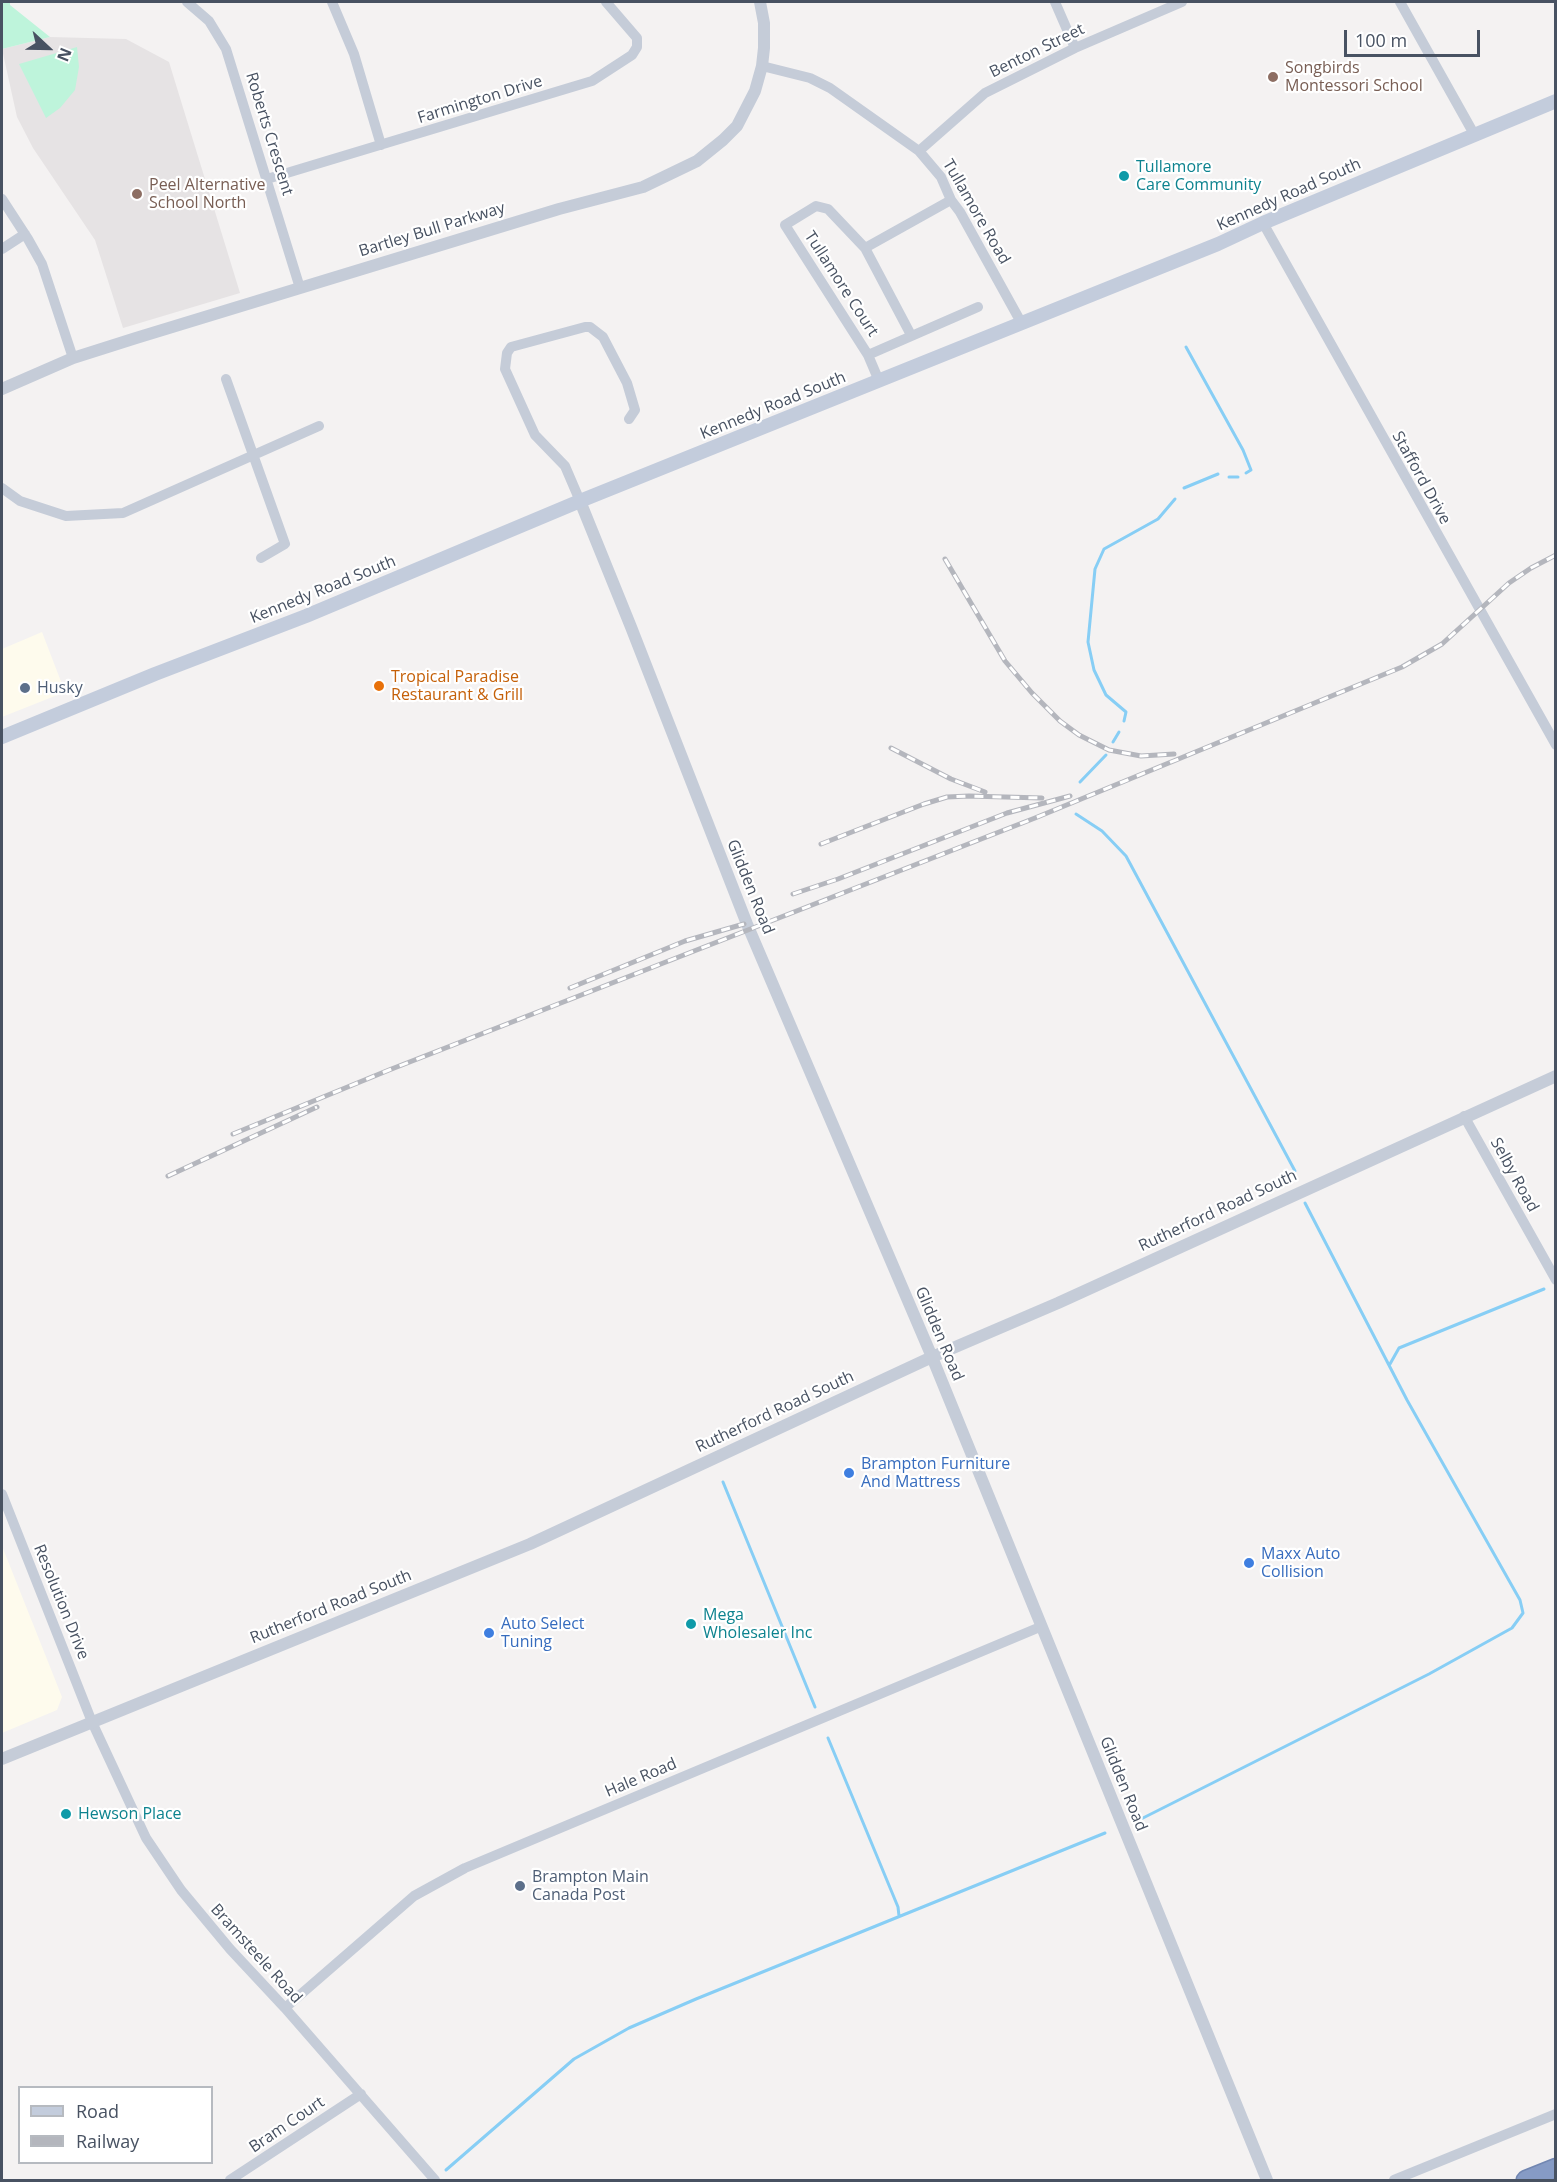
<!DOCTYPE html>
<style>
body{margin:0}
#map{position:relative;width:1557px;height:2182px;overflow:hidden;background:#f4f2f2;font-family:"Open Sans",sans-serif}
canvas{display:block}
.frame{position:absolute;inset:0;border:3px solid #485262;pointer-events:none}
.legend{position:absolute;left:18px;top:2086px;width:195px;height:78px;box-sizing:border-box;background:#fff;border:2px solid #b6bac0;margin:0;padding:8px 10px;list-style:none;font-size:18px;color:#485262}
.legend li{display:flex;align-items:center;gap:12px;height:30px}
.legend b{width:30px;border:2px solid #b6bac0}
.north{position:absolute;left:18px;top:18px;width:60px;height:60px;-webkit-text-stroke:4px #fff;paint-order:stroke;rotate:112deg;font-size:16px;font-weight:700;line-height:24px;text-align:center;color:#485262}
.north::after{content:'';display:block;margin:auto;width:21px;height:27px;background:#485262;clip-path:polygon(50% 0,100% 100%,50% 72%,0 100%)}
.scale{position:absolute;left:1344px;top:30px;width:136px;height:27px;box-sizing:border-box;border:3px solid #485262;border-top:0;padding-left:8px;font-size:18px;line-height:21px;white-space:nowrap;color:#485262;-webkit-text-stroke:4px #fff;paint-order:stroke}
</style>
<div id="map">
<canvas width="1557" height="2182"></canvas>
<div class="frame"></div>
<ul class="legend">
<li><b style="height:8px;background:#c3ccdc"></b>Road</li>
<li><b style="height:8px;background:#b4b6bd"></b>Railway</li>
</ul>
<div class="north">N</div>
<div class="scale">100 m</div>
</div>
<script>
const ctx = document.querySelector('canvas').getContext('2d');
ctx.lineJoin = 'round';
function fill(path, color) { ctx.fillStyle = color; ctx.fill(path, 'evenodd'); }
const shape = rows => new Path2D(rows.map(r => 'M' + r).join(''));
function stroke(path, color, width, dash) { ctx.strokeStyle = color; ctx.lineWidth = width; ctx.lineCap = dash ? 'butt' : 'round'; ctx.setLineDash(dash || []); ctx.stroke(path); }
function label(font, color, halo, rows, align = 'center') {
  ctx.font = font + ' "Open Sans",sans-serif'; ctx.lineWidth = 4.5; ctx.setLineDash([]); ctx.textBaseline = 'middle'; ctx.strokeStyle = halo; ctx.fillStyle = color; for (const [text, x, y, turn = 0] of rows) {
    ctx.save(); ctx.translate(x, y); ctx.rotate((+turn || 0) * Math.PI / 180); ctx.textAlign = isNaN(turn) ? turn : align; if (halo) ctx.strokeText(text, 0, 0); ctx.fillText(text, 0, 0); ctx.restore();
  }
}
fill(shape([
 [42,632,65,692,2,717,2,649],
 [2,1546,62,1697,57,1710,2,1733]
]), '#fefbed');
fill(shape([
 [50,37,126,39,169,62,240,293,123,328,95,240,33,148,17,117,2,49]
]), '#e6e3e4');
fill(shape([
 [2,2,10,2,10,5,50,37,2,49],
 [77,47,79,67,75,90,60,108,46,118,19,64]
]), '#bef4db');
stroke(shape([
 [1186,347,1243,450,1251,470,1246,473],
 [1229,477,1238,477],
 [1184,488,1218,474],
 [1124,721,1126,712,1106,695,1094,670,1088,642,1095,569,1104,549,1158,519,1175,499],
 [1113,742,1119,732],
 [1080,782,1106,755],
 [1076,814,1102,831,1126,856,1295,1171],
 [1390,1364,1399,1348,1544,1289],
 [723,1482,815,1707],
 [828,1738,898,1907,899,1916],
 [1139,1820,1429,1674,1512,1628,1523,1613,1520,1600,1407,1400,1305,1203],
 [446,2170,574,2059,629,2028,696,1999,1105,1833]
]), '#87cef5', 3);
const motorway = shape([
 [1526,2180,1556,2168]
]);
stroke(motorway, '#7186b1', 21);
stroke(shape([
 [187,2,209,21,226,49,300,288],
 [332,2,354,54,381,145],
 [1055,2,1075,48],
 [1400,2,1474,134],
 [762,66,810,78,830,88,919,151,941,177,951,200,960,212,1022,324],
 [919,151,985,93,1075,48,1182,2],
 [267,179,592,81,632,55,637,47,637,38,606,2],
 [2,199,28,239,42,264,73,358],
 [1263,223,1556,745],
 [865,248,951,200],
 [2,249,25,234],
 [868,355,978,307],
 [226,379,285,544,261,558],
 [879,381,868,355,785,225,816,206,828,209,865,248,911,335],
 [2,488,20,501,66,516,123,513,319,426],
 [580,501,565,466,535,435,505,369,507,353,511,347,585,327,590,327,603,337,627,383,635,410,629,419],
 [1464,1116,1556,1280],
 [2,1494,92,1722,146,1838,181,1890,230,1949,285,2008,435,2180],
 [285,2008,414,1896,465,1868,1040,1627],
 [230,2180,361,2094],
 [1394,2180,1556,2114]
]), '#c5ccd8', 10);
stroke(shape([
 [2,389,73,358,136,338,559,209,643,187,697,161,723,140,737,126,755,91,762,66,764,48,764,23,760,2],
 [580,501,631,627,747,924,932,1357,1267,2180],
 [2,1759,530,1544,932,1357,1058,1303,1556,1076]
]), '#c5ccd8', 12);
stroke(shape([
 [2,737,155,674,306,616,580,501,1218,244,1263,223,1556,101]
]), '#c3ccdc', 14);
stroke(motorway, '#869bc5', 18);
const rail = shape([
 [945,559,1005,661,1032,693,1060,721,1079,735,1109,750,1141,756,1174,754],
 [891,748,951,779,985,792],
 [821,844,924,804,947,797,969,796,1042,798],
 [793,894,838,879,1007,813,1070,796],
 [570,988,685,941,744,924],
 [233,1134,389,1070,1035,818,1402,667,1442,644,1509,583,1531,568,1556,555],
 [168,1176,317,1107]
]);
stroke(rail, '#b4b6bd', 5);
stroke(rail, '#fff', 3, [9]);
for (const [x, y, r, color] of [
 [1273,77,6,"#8d6e63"],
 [1124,176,6,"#0f9aa8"],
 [137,194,6,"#8d6e63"],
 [379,686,6,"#e8710a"],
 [25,688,6,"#5c6f8a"],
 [849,1473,6,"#3f7fe0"],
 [1249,1563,6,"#3f7fe0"],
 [691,1624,6,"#0f9aa8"],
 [489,1633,6,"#3f7fe0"],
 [66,1814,6,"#0f9aa8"],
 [520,1886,6,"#5c6f8a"]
]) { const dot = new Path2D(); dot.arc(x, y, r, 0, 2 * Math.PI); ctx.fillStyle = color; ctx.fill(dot); stroke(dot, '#fff', 2); }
label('16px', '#485262', '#fff', [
 ["Benton Street",1037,51,-26],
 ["Farmington Drive",480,100,-17],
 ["Roberts Crescent",269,134,73],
 ["Kennedy Road South",1289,195,-24],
 ["Tullamore Road",976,212,60],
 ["Bartley Bull Parkway",432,230,-17],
 ["Tullamore Court",841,284,57],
 ["Kennedy Road South",773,406,-22],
 ["Stafford Drive",1421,478,61],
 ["Kennedy Road South",323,590,-22],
 ["Glidden Road",750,887,68],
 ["Selby Road",1514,1175,61],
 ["Rutherford Road South",1218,1211,-25],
 ["Glidden Road",939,1334,67],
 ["Rutherford Road South",775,1412,-25],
 ["Resolution Drive",61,1602,68],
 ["Rutherford Road South",331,1607,-22],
 ["Hale Road",641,1778,-23],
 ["Glidden Road",1123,1784,68],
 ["Bramsteele Road",256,1954,48],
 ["Bram Court",287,2125,-34]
]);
label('16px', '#785e54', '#fff', [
 ["Songbirds",1285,68],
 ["Montessori School",1285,86],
 ["Peel Alternative",149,185],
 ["School North",149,203]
], 'left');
label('16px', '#0d838f', '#fff', [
 ["Tullamore",1136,167],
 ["Care Community",1136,185],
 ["Mega",703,1615],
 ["Wholesaler Inc",703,1633],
 ["Hewson Place",78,1814]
], 'left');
label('16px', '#c56008', '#fff', [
 ["Tropical Paradise",391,677],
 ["Restaurant & Grill",391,695]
], 'left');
label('16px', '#4e5e75', '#fff', [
 ["Husky",37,688],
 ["Brampton Main",532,1877],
 ["Canada Post",532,1895]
], 'left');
label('16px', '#366cbe', '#fff', [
 ["Brampton Furniture",861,1464],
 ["And Mattress",861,1482],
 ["Maxx Auto",1261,1554],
 ["Collision",1261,1572],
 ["Auto Select",501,1624],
 ["Tuning",501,1642]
], 'left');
</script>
